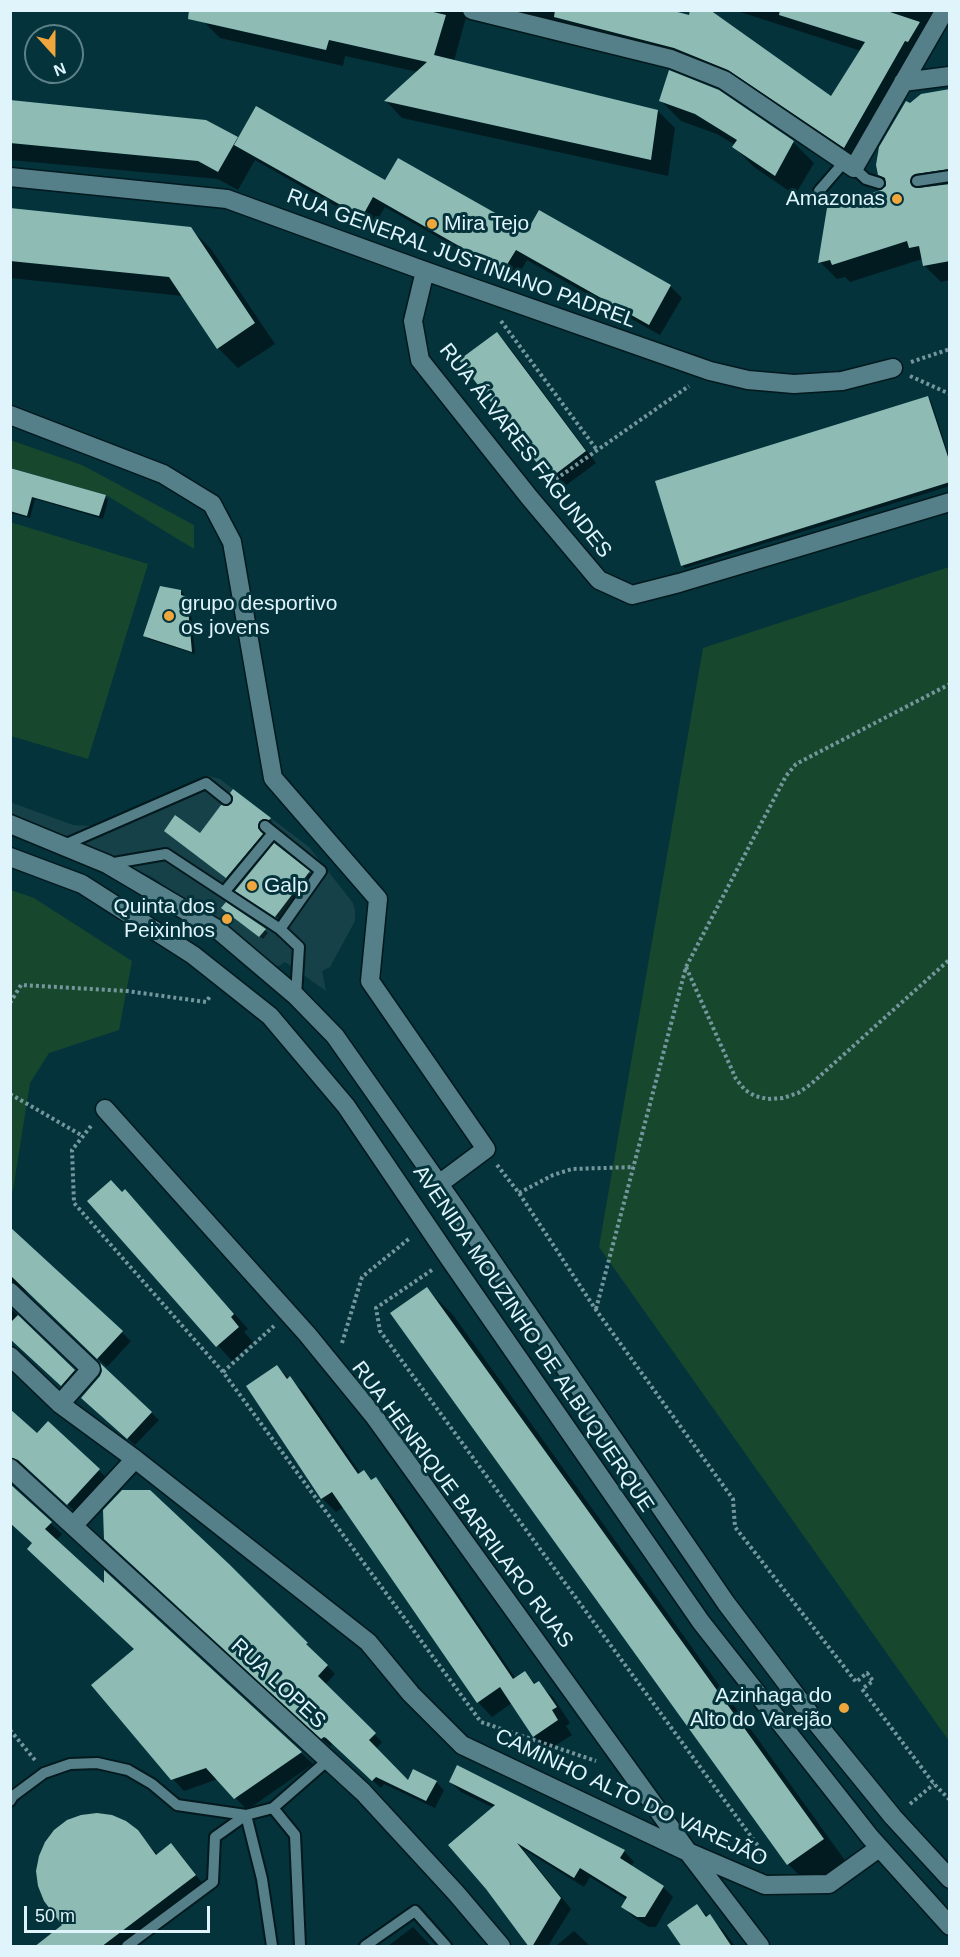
<!DOCTYPE html>
<meta charset="utf-8">
<style>
body{margin:0}
#map{position:relative;width:960px;height:1957px;overflow:hidden;background:#04333c;font-family:Arial,sans-serif}
canvas{display:block}
.frame{position:absolute;inset:0;border:12px solid #dff5fb;pointer-events:none}
.north{position:absolute;left:24px;top:24px;width:60px;height:60px;box-sizing:border-box;background:#04333c;border:2px solid #5c8188;border-radius:50%;rotate:159deg;font-size:16px;font-weight:700;line-height:24px;text-align:center;color:#dff5fb}
.north::after{content:'';display:block;margin:auto;width:21px;height:27px;background:#efa73d;clip-path:polygon(50% 0,100% 100%,50% 72%,0 100%)}
.scale{position:absolute;left:24px;top:1906px;width:186px;height:27px;box-sizing:border-box;border:3px solid #dff5fb;border-top:0;padding-left:8px;font-size:18px;line-height:21px;white-space:nowrap;color:#dff5fb;-webkit-text-stroke:4px #04333c;paint-order:stroke}
</style>
<div id="map">
<canvas width="960" height="1957"></canvas>
<div class="frame"></div>
<div class="north">N</div>
<div class="scale">50 m</div>
</div>
<script>
const ctx = document.querySelector('canvas').getContext('2d');
ctx.lineJoin = 'round';
function fill(path, color) { ctx.fillStyle = color; ctx.fill(path, 'evenodd'); }
const shape = rows => new Path2D(rows.map(r => 'M' + r).join(''));
function stroke(path, color, width, dash) { ctx.strokeStyle = color; ctx.lineWidth = width; ctx.lineCap = dash ? 'butt' : 'round'; ctx.setLineDash(dash || []); ctx.stroke(path); }
function label(font, color, halo, rows, align = 'center') {
  ctx.font = font + ' Arial,sans-serif'; ctx.lineWidth = 6; ctx.setLineDash([]); ctx.textBaseline = 'middle'; ctx.strokeStyle = halo; ctx.fillStyle = color; for (const [text, x, y, turn = 0] of rows) {
    ctx.save(); ctx.translate(x, y); ctx.rotate((+turn || 0) * Math.PI / 180); ctx.textAlign = isNaN(turn) ? turn : align; if (halo) ctx.strokeText(text, 0, 0); ctx.fillText(text, 0, 0); ctx.restore();
  }
}
fill(shape([
 [208,776,220,779,309,847,353,903,355,910,355,921,330,967,322,971,326,991,285,962,279,966,272,965,206,914,152,877,82,843,11,815,10,802,73,825,92,826,109,821,203,777]
]), '#164148');
fill(shape([
 [10,440,82,465,194,525,194,549,106,495,11,468],
 [10,522,148,564,88,759,11,736],
 [949,567,950,567,949,1741,599,1247,703,648],
 [11,890,34,898,132,961,119,1030,49,1053,30,1083,13,1190,11,1193]
]), '#17482e');
fill(shape([
 [423,10,468,10,454,61,658,111,675,128,668,176,402,118,386,101,418,72,345,56,343,66,220,38,203,21],
 [479,10,664,10,831,98,861,51,734,10,950,10,862,164,747,86],
 [718,91,793,142,814,163,795,195,754,167,734,147,735,145,717,134,681,121,661,101],
 [950,91,950,280,941,282,924,265,922,259,850,282,845,277,837,279,820,262,888,186,887,182,879,174,910,105],
 [10,101,237,138,386,182,527,233,540,212,671,287,682,298,660,335,527,260,515,281,385,207,373,227,255,160,238,190,218,179,10,160],
 [10,210,190,228,211,249,275,344,238,368,218,348,183,296,10,278],
 [497,334,508,345,596,463,561,489,550,478,461,360],
 [928,397,931,401,950,459,950,486,685,568,682,565],
 [10,470,105,497,108,500,103,519,35,499,30,518,10,513],
 [181,591,184,594,183,597,190,602,195,654,148,639,145,635],
 [229,808,270,819,273,822,267,821,262,825,260,833,265,838,230,880,169,834,200,836],
 [309,873,312,876,279,919,240,894],
 [226,911,265,930,268,933,263,939],
 [125,1191,248,1329,244,1332,253,1342,232,1361,90,1201,123,1194],
 [10,1229,131,1341,107,1367,29,1293,23,1290,12,1293,10,1296],
 [427,1289,453,1315,849,1866,814,1890,788,1864],
 [10,1308,84,1380,71,1394,10,1336],
 [277,1367,305,1393,361,1474,363,1472,372,1481,376,1479,390,1493,516,1679,525,1673,536,1684,538,1683,553,1697,570,1723,566,1726,572,1735,548,1750,534,1736,512,1703,492,1717,478,1702,344,1507,336,1512,322,1498],
 [103,1368,159,1420,135,1445,90,1405],
 [10,1411,37,1435,48,1423,111,1482,80,1516,31,1471,24,1468,14,1471,10,1477],
 [10,1481,13,1488,62,1534,56,1541,106,1587,106,1573,313,1764,247,1810,218,1779,184,1791,173,1779,136,1650,34,1544,10,1522],
 [114,1547,228,1565,335,1674,325,1685,382,1742,376,1749,408,1782,436,1782,444,1790,435,1808,384,1784,381,1788,333,1744,330,1746],
 [450,1782,624,1851,634,1862,631,1867,663,1887,673,1897,656,1927,649,1927,633,1917,623,1907,627,1900,590,1877,584,1887,523,1849,571,1909,548,1946,531,1946,494,1808,461,1792],
 [137,1832,158,1855,171,1845,182,1856,205,1887,127,1946,36,1946,64,1925],
 [697,1906,724,1931,735,1946,684,1946],
 [413,1927,431,1946,388,1946],
 [574,1931,590,1946,556,1946]
]), '#0007');
fill(shape([
 [189,10,425,10,446,15,434,55,658,110,651,160,384,101,427,62,329,40,326,50,188,19],
 [555,10,670,10,689,15,690,10,710,10,831,96,865,42,779,15,780,10,884,10,920,22,908,42,905,41,844,148,728,70,674,48,554,17],
 [669,70,719,90,794,141,775,176,732,147,737,140,695,114,659,101],
 [950,89,950,169,915,174,912,176,910,182,912,186,918,188,950,184,950,261,923,266,919,246,909,248,907,241,832,265,830,260,818,263,827,208,881,190,886,186,885,178,878,175,876,165,879,147,906,101,910,103,921,94],
 [10,100,206,120,238,137,218,172,198,161,10,143],
 [256,106,385,180,398,158,527,231,539,210,671,285,649,325,516,250,503,271,373,197,362,217,234,145],
 [10,208,191,227,255,323,217,349,169,277,10,261],
 [497,332,586,451,549,479,459,360],
 [928,396,950,463,950,482,681,566,655,481],
 [10,468,106,495,99,516,32,497,27,516,10,511],
 [160,586,181,590,181,595,187,597,192,652,143,636],
 [233,789,271,818,269,820,263,819,259,822,258,828,263,834,226,878,164,831,175,815,200,833,221,805,228,806,232,803,233,797,230,793],
 [274,843,310,871,275,917,235,891],
 [226,902,266,929,259,937,221,908],
 [111,1180,122,1192,125,1189,234,1314,231,1317,239,1327,216,1347,87,1201],
 [10,1227,123,1331,97,1359,10,1275],
 [427,1287,824,1839,787,1865,390,1313],
 [18,1315,75,1370,61,1386,10,1339,10,1323],
 [100,1363,152,1412,127,1439,81,1398,100,1376,102,1371],
 [277,1365,287,1379,290,1376,358,1474,364,1470,371,1480,376,1477,513,1679,525,1671,534,1684,539,1681,557,1707,552,1710,558,1720,533,1737,500,1687,477,1703,332,1492,321,1499,246,1386],
 [10,1409,37,1433,48,1421,100,1469,67,1505,18,1460,10,1457],
 [10,1484,52,1522,45,1529,104,1583,104,1570,302,1752,234,1799,206,1768,171,1780,91,1685,134,1649,27,1549,32,1543,10,1523],
 [122,1490,150,1490,229,1564,308,1643,306,1644,328,1665,318,1676,376,1733,369,1740,408,1780,413,1769,437,1781,426,1801,376,1777,372,1781,326,1738,324,1737,321,1739,104,1539,103,1510],
 [457,1765,625,1850,620,1858,664,1886,645,1917,637,1917,621,1907,627,1897,580,1868,574,1878,517,1843,561,1898,532,1947,529,1947,486,1889,448,1845,495,1805,449,1782],
 [97,1813,112,1815,126,1821,138,1830,156,1855,171,1843,196,1875,101,1947,34,1947,62,1925,44,1901,38,1886,36,1871,39,1856,45,1842,54,1830,67,1820,81,1815],
 [697,1904,706,1917,710,1914,732,1947,682,1947,667,1925]
]), '#8ebcb5');
const lane = shape([
 [854,168,866,179,879,183],
 [917,181,950,176],
 [819,191,845,161],
 [265,826,321,871,280,929],
 [64,845,206,783,226,799],
 [108,864,166,854,280,929,299,947,296,996],
 [225,891,273,833],
 [10,1801,13,1796,44,1773,70,1764,97,1763,128,1770,152,1784,177,1805,246,1815,262,1879,272,1946],
 [273,1808,295,1835,300,1946],
 [127,1946,213,1882,215,1837,246,1815,273,1808,328,1760],
 [365,1946,415,1911,446,1946]
]);
const street = shape([
 [472,10,671,59,724,80,854,168,945,10],
 [903,82,950,76],
 [10,177,227,199,425,271,710,371,748,380,794,384,842,381,893,368],
 [425,271,413,321,420,360,529,497,599,580,632,595,679,583,950,502],
 [10,415,163,474,212,504,232,542,273,778,378,899,370,981,486,1149,439,1184],
 [105,1109,307,1334,374,1416,688,1852,760,1946],
 [10,1292,91,1369,60,1404],
 [10,1356,60,1404,135,1459],
 [10,1468,363,1792,456,1893,501,1946],
 [73,1526,135,1459,368,1642,411,1694,462,1745,688,1852,765,1885,829,1884,879,1848]
]);
const secondary = shape([
 [10,824,107,864,217,929,296,996,335,1036,455,1207,726,1603,819,1726,893,1817,950,1879],
 [10,857,82,884,193,955,270,1016,346,1106,449,1258,701,1622,870,1837,950,1926]
]);
stroke(lane, '#03191d', 14);
stroke(street, '#03191d', 21);
stroke(secondary, '#03191d', 21);
stroke(shape([
 [501,321,597,450],
 [911,362,950,349],
 [910,376,950,394],
 [546,486,689,386],
 [686,967,736,1079,745,1090,755,1096,768,1099,783,1098,798,1093,811,1084,950,959],
 [10,1003,21,985,127,991,206,1002,211,995],
 [10,1094,83,1136],
 [91,1126,72,1150,74,1203,223,1372,481,1722,596,1761],
 [497,1165,519,1193,596,1310,733,1499,735,1527,856,1682,867,1673,873,1681,862,1689,934,1784,950,1800],
 [519,1193,553,1175,572,1169,634,1167],
 [432,1270,376,1308,380,1331,761,1850,763,1860],
 [596,1309,686,967,786,776,796,764,950,684],
 [342,1343,362,1277,410,1238],
 [223,1372,274,1326],
 [10,1730,35,1760],
 [910,1804,934,1784]
]), '#74969d', 4, [3, 3]);
stroke(lane, '#55808a', 10);
stroke(street, '#55808a', 18);
stroke(secondary, '#55808a', 18);
for (const [x, y, r, color] of [
 [897,199,6,"#efa73d"],
 [432,224,6,"#efa73d"],
 [169,616,6,"#efa73d"],
 [252,886,6,"#efa73d"],
 [227,919,6,"#efa73d"],
 [844,1708,6,"#efa73d"]
]) { const dot = new Path2D(); dot.arc(x, y, r, 0, 2 * Math.PI); ctx.fillStyle = color; ctx.fill(dot); stroke(dot, '#04333c', 2); }
label('21px', '#dff5fb', '#04333c', [
 ["Amazonas",885,199],
 ["Mira Tejo",444,224,"left"],
 ["grupo desportivo",181,604,"left"],
 ["os jovens",181,628,"left"],
 ["Galp",264,886,"left"],
 ["Quinta dos",215,907],
 ["Peixinhos",215,931],
 ["Azinhaga do",832,1696],
 ["Alto do Varejão",832,1720]
], 'right');
label('21px', '#dff5fb', '#04333c', [
 ["RUA GENERAL JUSTINIANO PADREL",461,259,20],
 ["RUA ÁLVARES FAGUNDES",525,451,52],
 ["AVENIDA MOUZINHO DE ALBUQUERQUE",533,1339,56],
 ["RUA HENRIQUE BARRILARO RUAS",462,1505,53],
 ["RUA LOPES",278,1684,43],
 ["CAMINHO ALTO DO VAREJÃO",631,1798,25]
]);
</script>
